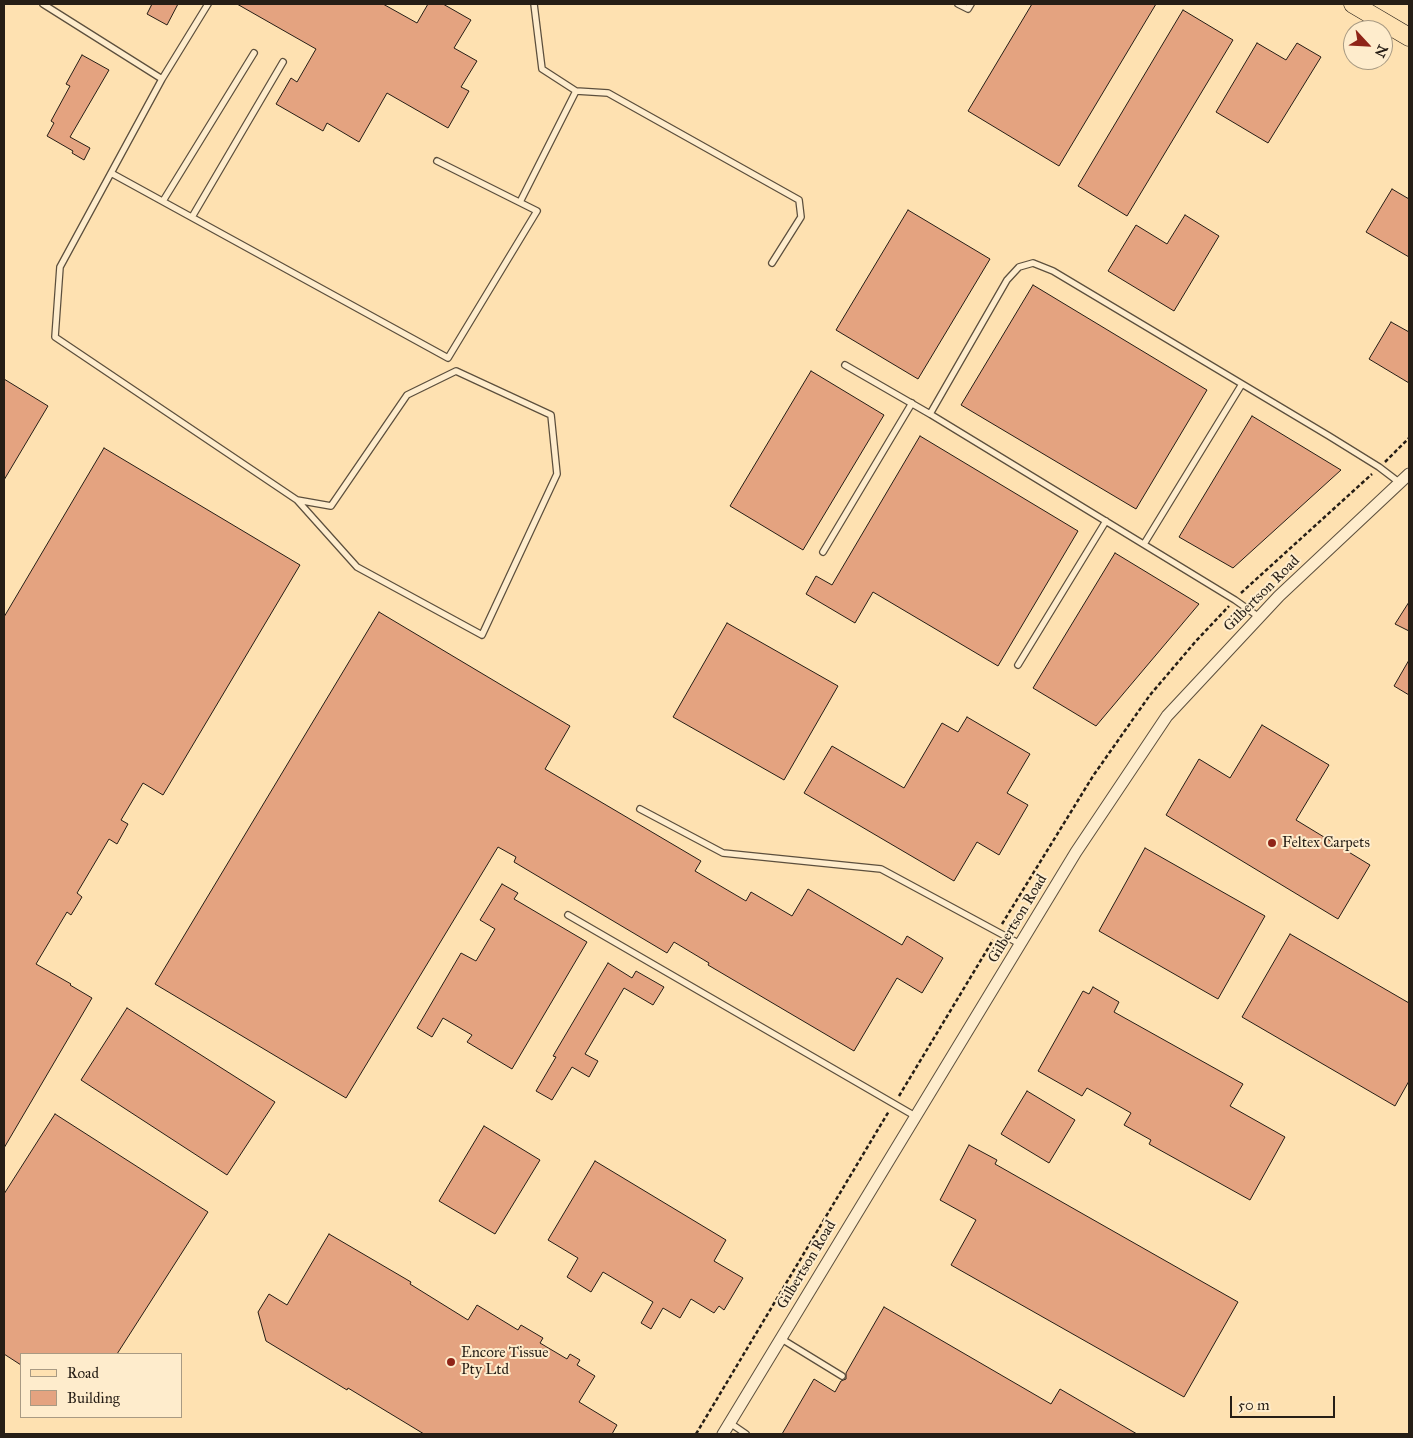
<!DOCTYPE html>
<style>
body{margin:0}
#map{position:relative;width:1413px;height:1438px;overflow:hidden;background:#fee1b1;font-family:"IM FELL Great Primer",serif}
canvas{display:block}
.frame{position:absolute;inset:0;border:5px solid #261e16;pointer-events:none}
.legend{position:absolute;left:20px;top:1353px;width:162px;height:65px;box-sizing:border-box;background:#feeccc;border:1px solid #a89a83;margin:0;padding:6px 9px;list-style:none;font-size:15px;color:#261e16}
.legend li{display:flex;align-items:center;gap:10px;height:25px}
.legend b{width:25px;border:1px solid #a89a83}
.north{position:absolute;left:1343px;top:20px;width:50px;height:50px;box-sizing:border-box;background:#feeccc;border:1px solid #a89a83;border-radius:50%;rotate:115deg;font-size:14px;font-weight:700;line-height:20px;text-align:center;color:#261e16}
.north::after{content:'';display:block;margin:auto;width:18px;height:22px;background:#8f2418;clip-path:polygon(50% 0,100% 100%,50% 72%,0 100%)}
.scale{position:absolute;left:1230px;top:1396px;width:105px;height:22px;box-sizing:border-box;border:2px solid #261e16;border-top:0;padding-left:6px;font-size:15px;line-height:18px;white-space:nowrap;color:#261e16;-webkit-text-stroke:4px #feeccc;paint-order:stroke}
</style>
<div id="map">
<canvas width="1413" height="1438"></canvas>
<div class="frame"></div>
<ul class="legend">
<li><b style="height:6px;background:#fee1b1"></b>Road</li>
<li><b style="height:14px;background:#e4a380"></b>Building</li>
</ul>
<div class="north">N</div>
<div class="scale">50 m</div>
</div>
<script>
const ctx = document.querySelector('canvas').getContext('2d');
ctx.lineJoin = 'round';
function fill(path, color) { ctx.fillStyle = color; ctx.fill(path, 'evenodd'); }
const shape = rows => new Path2D(rows.map(r => 'M' + r).join(''));
function stroke(path, color, width, dash) { ctx.strokeStyle = color; ctx.lineWidth = width; ctx.lineCap = dash ? 'butt' : 'round'; ctx.setLineDash(dash || []); ctx.stroke(path); }
function label(font, color, halo, rows, align = 'center') {
  ctx.font = font + ' "IM FELL Great Primer",serif'; ctx.lineWidth = 4; ctx.setLineDash([]); ctx.textBaseline = 'middle'; ctx.strokeStyle = halo; ctx.fillStyle = color; for (const [text, x, y, turn = 0] of rows) {
    ctx.save(); ctx.translate(x, y); ctx.rotate((+turn || 0) * Math.PI / 180); ctx.textAlign = isNaN(turn) ? turn : align; if (halo) ctx.strokeText(text, 0, 0); ctx.fillText(text, 0, 0); ctx.restore();
  }
}
const building = shape([
 [152,4,178,4,167,25,147,14,152,4],
 [237,4,383,4,417,23,428,4,443,4,471,20,454,48,477,61,461,87,469,91,448,128,387,93,359,142,327,123,323,131,276,104,291,78,297,82,316,49,237,4],
 [1032,4,1156,4,1059,166,968,111,1032,4],
 [1183,10,1233,40,1127,216,1078,186,1183,10],
 [1257,43,1286,60,1297,43,1321,57,1268,143,1216,112,1257,43],
 [82,55,109,70,70,137,90,148,84,160,72,153,73,151,47,136,54,123,51,121,70,86,66,84,82,55],
 [1392,189,1409,199,1409,257,1366,232,1392,189],
 [908,210,990,259,918,379,836,330,908,210],
 [1185,215,1219,236,1174,311,1108,271,1136,225,1167,244,1185,215],
 [1033,285,1207,390,1136,509,961,405,1033,285],
 [1391,322,1409,332,1409,383,1369,359,1391,322],
 [811,371,884,415,803,550,730,506,811,371],
 [4,379,48,406,4,480,4,379],
 [1252,416,1341,470,1233,568,1179,537,1252,416],
 [920,436,1078,531,998,666,873,592,855,623,806,594,816,576,832,585,920,436],
 [104,448,300,565,163,795,143,783,121,820,128,824,117,844,109,839,77,893,82,897,71,915,67,912,36,964,71,984,70,985,92,998,4,1148,4,617,104,448],
 [1115,553,1199,604,1096,726,1033,688,1115,553],
 [1409,602,1409,631,1395,624,1409,602],
 [379,612,570,726,545,769,701,861,695,871,746,901,751,892,792,916,808,889,902,945,907,936,943,958,922,993,897,978,854,1051,708,965,709,963,674,942,667,953,514,862,516,857,498,847,346,1098,155,984,379,612],
 [727,623,838,686,784,780,673,717,727,623],
 [1409,660,1409,695,1394,686,1409,660],
 [967,717,1030,754,1007,793,1028,805,999,855,977,842,954,881,804,793,832,746,904,788,942,723,958,732,967,717],
 [1262,725,1329,765,1296,820,1370,865,1338,919,1166,815,1199,759,1230,778,1262,725],
 [1145,848,1265,916,1218,999,1099,931,1145,848],
 [502,884,518,893,514,899,587,942,512,1069,467,1042,472,1035,443,1018,432,1037,417,1028,461,953,476,961,495,929,480,920,502,884],
 [1290,934,1409,1003,1409,1081,1395,1106,1242,1017,1290,934],
 [608,963,632,978,636,971,664,987,653,1005,624,988,585,1054,598,1061,589,1077,572,1067,552,1100,536,1091,556,1057,553,1056,608,963],
 [1093,987,1119,1002,1114,1012,1243,1084,1230,1106,1285,1137,1250,1200,1149,1144,1151,1140,1124,1125,1131,1113,1087,1088,1082,1096,1038,1071,1083,991,1089,994,1093,987],
 [127,1008,275,1102,227,1175,81,1080,127,1008],
 [1027,1091,1075,1120,1049,1163,1001,1134,1027,1091],
 [55,1114,208,1212,117,1354,21,1354,21,1365,4,1354,4,1194,55,1114],
 [484,1126,540,1160,495,1234,439,1201,484,1126],
 [969,1145,997,1160,995,1164,1238,1302,1184,1397,951,1265,976,1220,940,1200,969,1145],
 [595,1161,726,1240,714,1261,743,1278,724,1310,719,1306,714,1313,691,1299,680,1318,663,1308,651,1329,641,1323,653,1302,603,1272,591,1292,567,1277,578,1258,548,1240,595,1161],
 [329,1234,411,1282,410,1284,468,1320,477,1305,518,1330,521,1325,543,1338,540,1343,567,1359,570,1354,580,1360,577,1365,595,1376,579,1402,617,1425,612,1434,424,1434,348,1388,347,1390,266,1341,258,1312,269,1294,287,1305,329,1234],
 [884,1307,1051,1404,1060,1389,1137,1434,782,1434,814,1379,835,1392,841,1381,846,1379,846,1373,884,1307]
]);
fill(building, '#e4a380');
stroke(building, '#261e16', 1);
const service = shape([
 [43,4,162,79],
 [208,4,162,79,60,267,55,337,297,500,331,506,407,395,456,371,551,415,557,474,482,635,357,567,297,500],
 [958,4,968,9,971,4],
 [576,91,608,93,799,200,801,217,772,263],
 [111,173,448,358,537,211,437,161],
 [163,201,254,53],
 [520,202,576,91,542,69,534,4],
 [192,217,283,62],
 [845,365,930,414],
 [1144,544,1242,384],
 [823,552,912,403],
 [1259,617,1235,600,930,414,1007,280,1019,267,1033,263,1053,271,1329,436,1379,467,1400,483],
 [1018,665,1106,521],
 [640,809,723,853,881,869,1020,944],
 [568,915,915,1116],
 [780,1338,842,1376],
 [730,1423,746,1434]
]);
const minor = shape([
 [723,1434,1076,852,1167,716,1279,596,1409,474]
]);
const primary = shape([
 [1353,4,1409,37]
]);
stroke(service, '#5c4f3d', 8);
stroke(minor, '#5c4f3d', 13);
stroke(primary, '#261e16', 19);
stroke(shape([
 [1385,462,1409,438],
 [1241,593,1372,474],
 [1002,924,1093,776,1150,695,1196,641,1229,606],
 [899,1096,993,940],
 [696,1434,889,1111]
]), '#261e16', 2.5, [4, 2.5]);
stroke(service, '#feeccc', 5.5);
stroke(minor, '#feeccc', 11);
stroke(primary, '#fee1b1', 18);
for (const [x, y, r, color] of [
 [1272,843,5,"#8f2418"],
 [451,1362,5,"#8f2418"]
]) { const dot = new Path2D(); dot.arc(x, y, r, 0, 2 * Math.PI); ctx.fillStyle = color; ctx.fill(dot); stroke(dot, '#feeccc', 2); }
label('15px', '#261e16', '#feeccc', [
 ["Gilbertson Road",1262,594,-45],
 ["Gilbertson Road",1018,919,-59],
 ["Gilbertson Road",807,1265,-59]
]);
label('15px', '#261e16', '#feeccc', [
 ["Feltex Carpets",1282,843],
 ["Encore Tissue",461,1353],
 ["Pty Ltd",461,1370]
], 'left');
</script>
